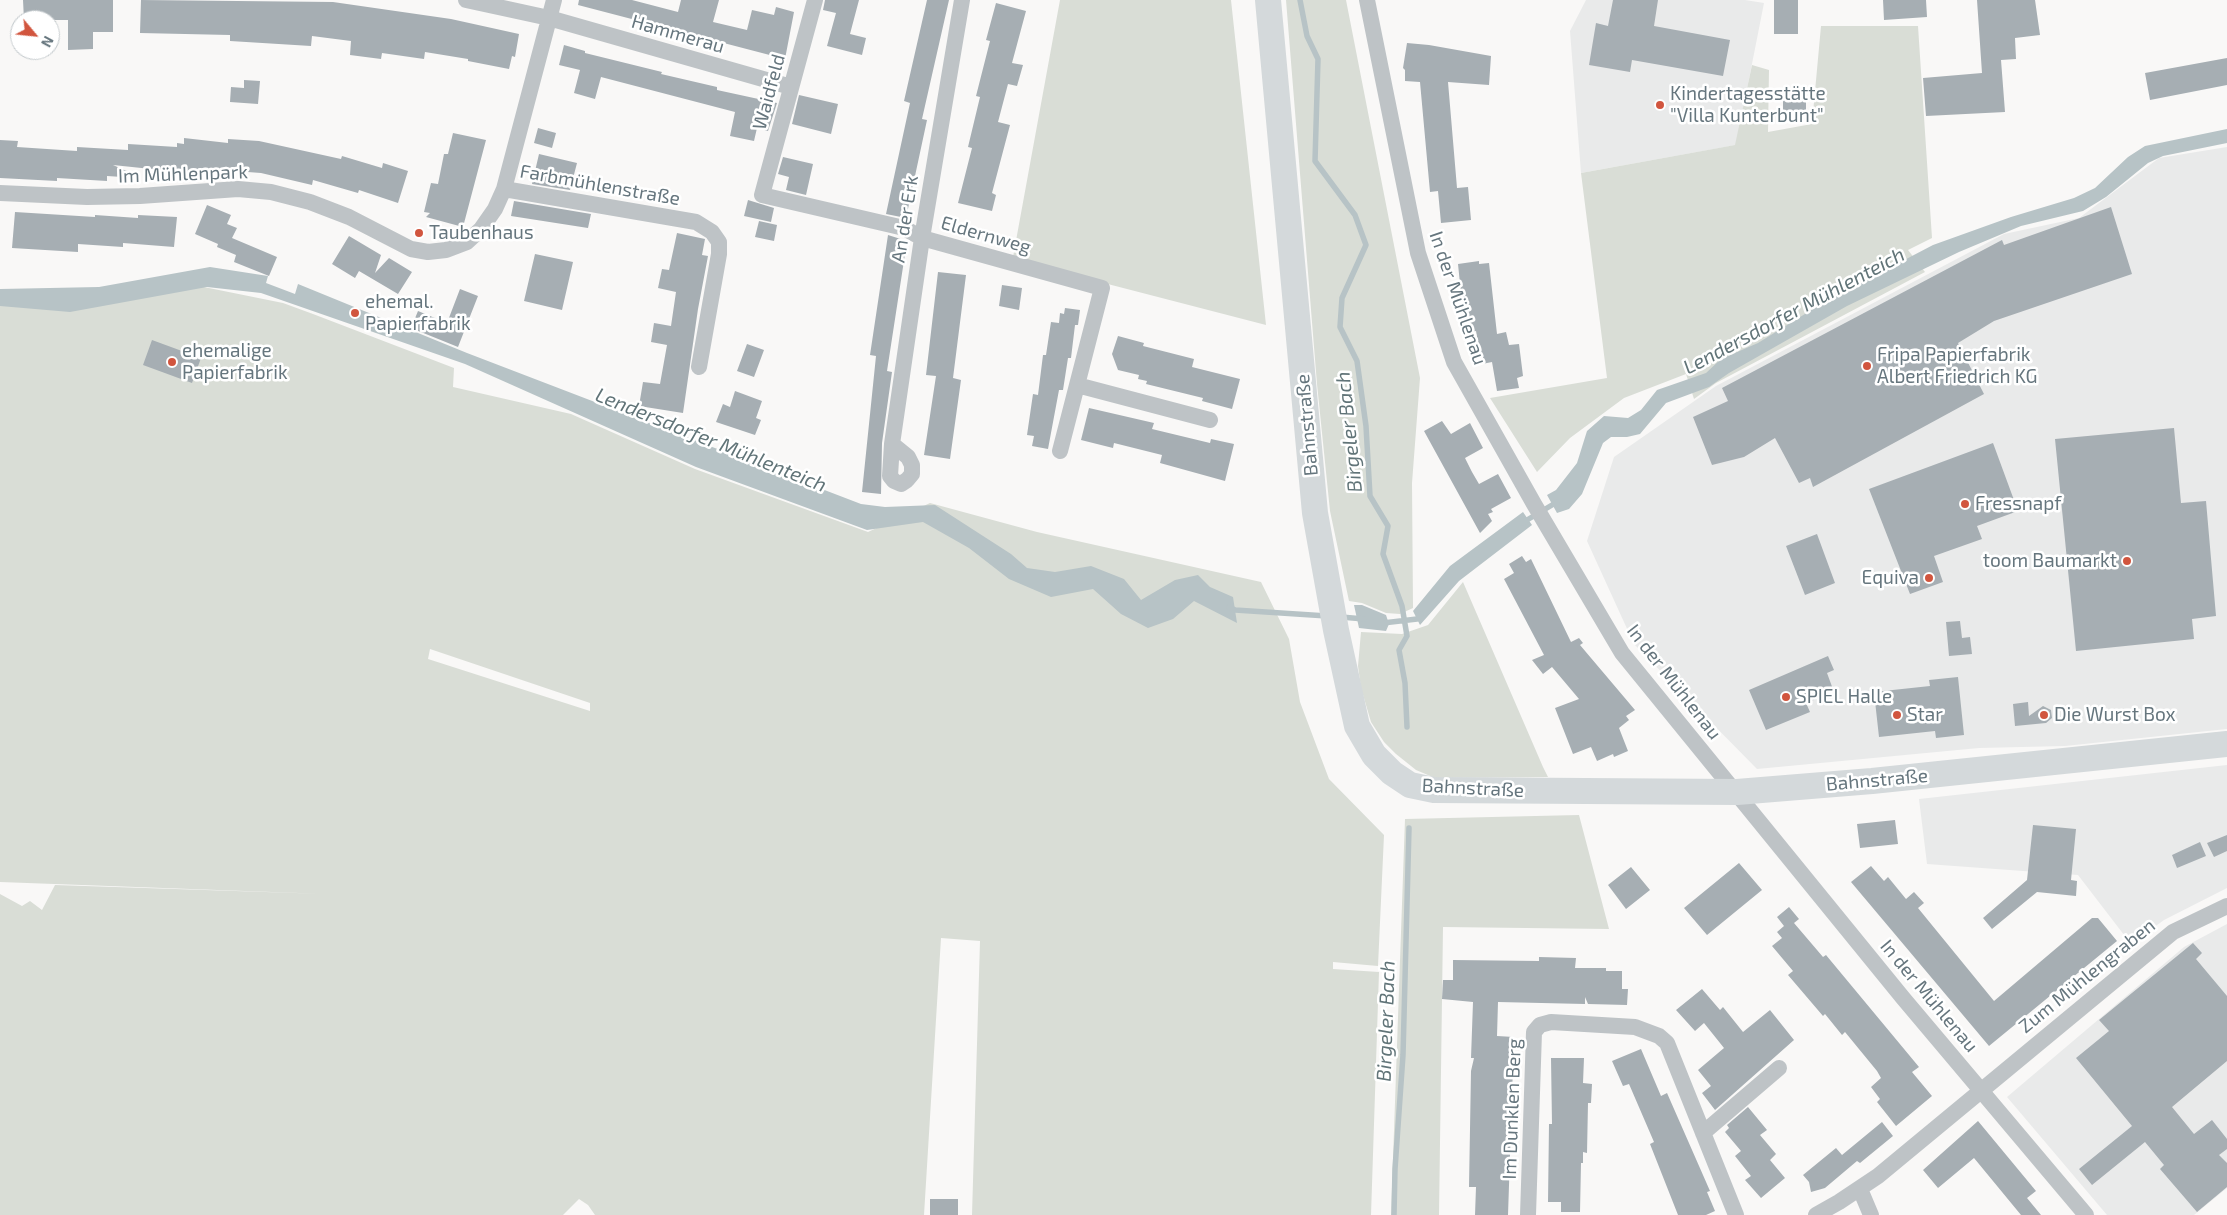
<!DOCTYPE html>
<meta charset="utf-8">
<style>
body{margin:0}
#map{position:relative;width:2227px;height:1215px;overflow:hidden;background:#f9f8f7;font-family:"Exo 2",sans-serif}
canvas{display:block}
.north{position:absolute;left:10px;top:10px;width:50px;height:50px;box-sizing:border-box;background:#fff;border:1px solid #c2c8cb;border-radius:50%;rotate:118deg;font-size:14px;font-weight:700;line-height:20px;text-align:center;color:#66767e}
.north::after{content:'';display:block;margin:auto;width:18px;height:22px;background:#d1553e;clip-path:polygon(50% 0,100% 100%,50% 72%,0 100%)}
</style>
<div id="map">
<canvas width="2227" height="1215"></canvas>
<div class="north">N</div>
</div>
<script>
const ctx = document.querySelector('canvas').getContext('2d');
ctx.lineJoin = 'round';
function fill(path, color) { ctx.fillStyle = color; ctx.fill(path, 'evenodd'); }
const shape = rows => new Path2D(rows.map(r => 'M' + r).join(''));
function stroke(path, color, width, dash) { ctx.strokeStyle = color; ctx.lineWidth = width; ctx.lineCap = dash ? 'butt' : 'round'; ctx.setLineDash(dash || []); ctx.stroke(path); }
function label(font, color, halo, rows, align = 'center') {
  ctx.font = font + ' "Exo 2",sans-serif'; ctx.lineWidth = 5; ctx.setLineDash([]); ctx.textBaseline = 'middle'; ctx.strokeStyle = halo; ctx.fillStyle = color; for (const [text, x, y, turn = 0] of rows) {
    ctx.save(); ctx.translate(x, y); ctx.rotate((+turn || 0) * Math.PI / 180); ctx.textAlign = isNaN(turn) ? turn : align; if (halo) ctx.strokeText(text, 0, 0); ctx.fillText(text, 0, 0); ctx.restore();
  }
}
fill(shape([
 [1586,0,1745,0,1764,3,1736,145,1581,173,1570,31],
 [2227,147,2227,729,2065,746,1979,748,1757,769,1634,644,1587,541,1614,457,1716,386,2004,234,2079,218,2159,158],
 [2227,765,2227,888,2164,920,2131,944,2078,875,1927,864,1919,799],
 [2227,924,2227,1188,2194,1215,2107,1215,2007,1097,2184,947]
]), '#e9eaea');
fill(shape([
 [1060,0,1231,0,1266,325,1100,282,1013,257],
 [1286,0,1346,0,1420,378,1412,483,1413,608,1400,614,1386,613,1362,603,1349,601,1330,511,1317,384],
 [1821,26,1918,26,1932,238,1908,250,1925,272,1716,383,1694,399,1686,374,1624,398,1570,438,1537,472,1490,398,1607,378,1581,173,1735,145,1752,65,1769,70,1768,132,1812,124],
 [194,285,283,303,313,314,454,368,453,387,571,414,695,469,868,532,930,503,1037,532,1261,582,1289,639,1300,702,1329,779,1384,835,1378,966,1333,962,1333,969,1379,972,1371,1215,972,1215,980,941,941,938,924,1215,595,1215,588,1205,579,1199,563,1215,0,1215,0,894,22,906,30,901,42,910,55,885,326,894,0,882,0,306],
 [430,649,590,703,590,711,428,659],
 [1463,582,1543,767,1548,777,1435,778,1416,770,1396,754,1384,742,1371,722,1361,688,1358,666,1361,632,1402,634,1428,625],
 [1579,815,1609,929,1443,927,1439,1215,1391,1215,1405,819]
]), '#d9ddd6');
fill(shape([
 [2227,129,2227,143,2163,156,2148,163,2106,197,2083,211,2021,226,1959,252,1847,306,1729,373,1709,387,1666,403,1640,434,1627,437,1611,437,1603,443,1582,494,1569,509,1557,513,1547,495,1556,490,1577,463,1587,431,1604,416,1628,418,1641,410,1657,390,1706,373,1721,359,1758,343,1826,301,1933,245,2011,217,2074,198,2095,188,2128,157,2145,146],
 [210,267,268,276,266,283,295,294,298,284,467,353,861,504,885,507,935,505,1011,554,1027,568,1055,572,1091,566,1124,579,1141,600,1175,580,1198,575,1210,587,1233,597,1237,623,1194,601,1173,619,1148,628,1121,614,1093,589,1051,597,1009,579,969,548,923,522,867,530,696,467,465,364,261,293,207,287,70,312,0,306,0,289,99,287],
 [1523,512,1532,525,1459,581,1420,625,1413,611,1450,566],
 [1354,605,1362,605,1386,615,1389,624,1386,631,1359,628]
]), '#b7c3c6');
stroke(shape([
 [1300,0,1307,36,1318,59,1315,161,1355,215,1366,245,1342,298,1340,327,1357,361,1366,426,1370,496,1388,526,1383,554,1402,606,1407,636,1399,650,1405,683,1407,727],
 [1522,523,1557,502],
 [1229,607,1235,610,1327,616],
 [1341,617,1364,619],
 [1383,623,1417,619,1421,614],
 [1394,1215,1395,1169,1403,1055,1409,828]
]), '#b7c3c6', 5.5);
fill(shape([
 [23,0,113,0,113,32,93,32,93,49,68,50,68,20,24,20],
 [141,0,333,2,451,19,519,34,515,57,512,56,509,69,468,61,468,59,425,52,424,59,382,53,381,59,350,55,351,41,312,36,311,46,230,41,230,35,140,33],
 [579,0,632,0,678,12,681,0,719,0,713,22,747,30,752,10,774,15,776,7,794,12,785,59,578,5],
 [825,0,859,0,850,34,866,38,862,55,827,46,836,13,823,10],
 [927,0,949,0,922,119,927,120,906,218,886,214,910,103,904,101],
 [1613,0,1658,0,1654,26,1730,40,1723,76,1632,60,1630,72,1589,65,1596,23,1608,26],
 [1774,0,1798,0,1798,34,1774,34],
 [1883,0,1926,0,1927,17,1884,20],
 [1977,0,2035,0,2040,35,2015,38,2016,59,2001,60,2005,112,1926,116,1923,78,1982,73],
 [996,3,1026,11,1012,63,1023,65,1017,86,1008,84,998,122,1010,125,992,193,996,195,992,211,958,203,972,148,968,147,980,97,976,96,990,41,986,40],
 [1407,43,1429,45,1491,56,1489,85,1448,82,1457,188,1468,187,1471,220,1441,223,1438,191,1430,192,1420,82,1405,81,1405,70,1403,68],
 [564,45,585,51,585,53,662,72,661,74,717,87,717,90,777,103,768,131,757,128,754,141,730,136,735,112,601,77,595,99,574,93,580,70,559,65],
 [2227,58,2227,85,2150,100,2145,73],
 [244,80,260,81,258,104,230,102,231,87,244,88],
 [1783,89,1806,89,1806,117,1783,117],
 [799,95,838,104,831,134,792,124],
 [538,128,556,133,552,148,534,143],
 [453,133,486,140,463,227,426,217,430,213,424,212,431,183,438,184,444,154,448,154],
 [184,138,228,143,228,139,259,141,341,159,342,156,382,168,383,163,408,171,398,203,359,190,358,193,313,180,312,185,261,173,208,169,208,175,113,165,138,176,138,178,107,176,107,181,57,178,57,181,0,178,0,140,18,141,17,147,77,151,77,147,128,150,128,144,177,147,177,143,184,144],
 [539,154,577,163,570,190,532,184],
 [783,157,813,164,806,195,786,190,789,177,778,174],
 [748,200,774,208,771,222,744,216],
 [514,201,591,214,588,228,511,216],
 [207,205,231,215,227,224,237,228,232,238,277,257,269,276,234,262,236,255,217,247,218,244,195,234],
 [2111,207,2132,274,1994,321,1958,343,1984,394,1813,487,1810,478,1799,483,1775,438,1744,457,1712,465,1693,417,1728,401,1722,388,2002,240,2004,245],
 [15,212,95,217,95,215,138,218,138,215,177,217,174,247,123,243,123,247,78,244,78,252,12,248],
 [759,221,777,225,774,241,755,237],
 [677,233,705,239,702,255,708,256,698,309,683,413,639,406,643,382,660,384,667,345,651,342,654,323,671,326,676,292,658,288,662,269,669,270],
 [888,235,907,241,887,371,892,372,882,443,881,494,862,492,876,356,870,355],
 [349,236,381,255,375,273,389,258,412,272,398,294,359,271,355,278,332,264],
 [535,254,573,262,562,310,524,301],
 [1479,261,1479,264,1489,263,1497,334,1506,332,1509,345,1519,344,1523,376,1517,378,1519,388,1497,391,1492,362,1482,364,1476,331,1465,333,1458,264],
 [938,272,966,275,953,378,961,380,950,459,924,455,936,376,926,375],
 [1002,285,1022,288,1019,310,999,306],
 [460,289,478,296,458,347,411,328,418,311,447,323],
 [1065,308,1080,310,1078,325,1075,325,1071,358,1068,358,1063,390,1059,390,1048,449,1032,446,1034,436,1027,435,1033,394,1038,395,1043,355,1046,355,1051,322,1059,323,1060,313,1064,314],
 [1118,336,1144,343,1143,346,1194,359,1192,367,1240,379,1232,409,1202,401,1203,398,1146,384,1147,381,1138,379,1139,375,1118,370,1112,354],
 [152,340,201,358,192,383,143,365],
 [747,344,764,350,754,377,737,371],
 [735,391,762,401,756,418,761,420,755,435,716,422,723,404,730,407],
 [1089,408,1154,423,1152,429,1210,443,1211,439,1234,444,1225,481,1160,463,1162,455,1114,443,1113,448,1081,440],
 [1442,421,1451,434,1470,423,1483,448,1465,458,1472,472,1479,484,1498,474,1511,498,1491,509,1493,512,1488,514,1492,521,1480,533,1424,431],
 [2174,428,2181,503,2206,501,2216,616,2192,619,2194,639,2076,651,2055,439],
 [1993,443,2018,511,1977,526,1982,539,1934,556,1943,582,1910,594,1869,489],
 [1817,534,1835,583,1805,595,1786,546],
 [1522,556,1526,562,1531,559,1571,642,1579,638,1583,643,1580,645,1635,710,1626,716,1629,720,1619,728,1628,751,1614,757,1613,754,1597,761,1591,747,1573,754,1555,708,1579,699,1552,667,1543,674,1532,660,1544,655,1504,579,1514,573,1509,564],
 [1960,621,1962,638,1970,637,1972,654,1949,656,1946,622],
 [1828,656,1834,670,1827,673,1834,692,1806,703,1810,712,1766,730,1749,690],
 [1958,677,1964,735,1936,738,1935,731,1879,737,1874,692,1930,686,1929,680],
 [2028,702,2029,716,2043,706,2051,710,2052,718,2046,723,2015,726,2013,704],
 [1895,820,1898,844,1860,848,1857,824],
 [2033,825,2076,829,2071,880,2077,881,2076,896,2037,892,1992,929,1983,918,2027,880],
 [2227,835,2227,851,2214,857,2207,843],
 [2200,842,2206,856,2177,868,2172,855],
 [1739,863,1762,890,1707,935,1684,908],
 [1871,866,1884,881,1888,877,1906,899,1914,892,1924,903,1918,908,1994,1001,2092,918,2098,918,2117,941,1989,1046,1851,882],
 [1631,867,1650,890,1626,909,1608,885],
 [1789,907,1799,919,1794,923,1823,957,1826,955,1919,1067,1912,1072,1932,1096,1896,1126,1877,1102,1880,1099,1871,1087,1881,1078,1877,1071,1845,1032,1842,1035,1825,1014,1823,1016,1788,975,1793,971,1772,946,1782,938,1777,932,1784,926,1777,917],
 [2193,943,2202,953,2196,959,2227,996,2227,1061,2172,1107,2194,1134,2212,1120,2227,1139,2227,1149,2219,1155,2227,1163,2227,1187,2197,1212,2160,1169,2164,1165,2145,1142,2092,1185,2079,1169,2132,1126,2076,1058,2109,1031,2099,1020],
 [1539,957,1576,958,1575,968,1606,968,1606,971,1622,971,1622,989,1628,989,1627,1005,1588,1004,1585,997,1585,1004,1498,1002,1497,1036,1514,1037,1508,1215,1475,1215,1476,1187,1469,1187,1471,1071,1474,1058,1471,1058,1473,1002,1442,999,1443,980,1453,980,1453,960,1539,961],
 [1702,989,1720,1010,1723,1007,1743,1032,1770,1010,1794,1040,1715,1110,1702,1093,1711,1086,1698,1070,1724,1048,1704,1023,1695,1031,1676,1010],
 [1641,1049,1661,1096,1667,1093,1710,1191,1707,1192,1715,1211,1706,1215,1678,1215,1650,1144,1654,1142,1629,1084,1623,1086,1612,1061],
 [1551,1058,1584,1058,1583,1083,1592,1084,1591,1103,1588,1103,1587,1153,1583,1152,1583,1163,1581,1163,1580,1212,1561,1212,1561,1202,1548,1202,1549,1124,1552,1124],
 [1748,1107,1767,1130,1760,1135,1776,1154,1770,1160,1785,1178,1761,1198,1745,1180,1751,1176,1735,1156,1741,1151,1725,1132,1729,1128,1727,1125],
 [1978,1121,2036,1191,2027,1198,2041,1215,2021,1215,1974,1158,1938,1188,1923,1170],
 [1882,1122,1893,1136,1860,1163,1857,1161,1825,1188,1811,1192,1809,1182,1803,1175,1836,1148,1842,1155],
 [930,1199,958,1199,958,1215,930,1215]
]), '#a6aeb3');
stroke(shape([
 [466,0,549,18,791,87],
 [815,0,762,195,904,228,922,238,1102,288,1060,451],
 [1367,0,1418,253,1454,362,1534,504,1622,653,1903,998,2086,1215],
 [504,189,696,222,712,232,719,242,719,254,699,367],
 [0,193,87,197,140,196,238,189,271,192,310,202,349,217,411,249,428,252,446,250,467,242,481,229,495,209,504,189,554,0],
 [1077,385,1210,420],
 [892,444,908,457,912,465,912,474,907,480,901,484,894,481,890,476,892,444,922,238,962,0],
 [1703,1133,1779,1068],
 [1860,1189,1871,1215],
 [1528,1215,1534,1032,1540,1025,1551,1022,1635,1027,1659,1036,1667,1043,1736,1215],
 [1816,1215,1839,1202,1878,1176,2173,932,2227,906]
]), '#bec3c6', 16);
stroke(shape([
 [1268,0,1315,513,1336,630,1357,726,1374,755,1392,773,1410,785,1434,790,1737,792,1872,781,2227,744]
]), '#d4d9db', 26);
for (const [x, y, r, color] of [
 [1660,105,5,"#d1553e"],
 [419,233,5,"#d1553e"],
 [355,313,5,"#d1553e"],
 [172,362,5,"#d1553e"],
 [1867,366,5,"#d1553e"],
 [1965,504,5,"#d1553e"],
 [2127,561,5,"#d1553e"],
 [1929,578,5,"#d1553e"],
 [1786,697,5,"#d1553e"],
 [1897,715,5,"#d1553e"],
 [2044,715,5,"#d1553e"]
]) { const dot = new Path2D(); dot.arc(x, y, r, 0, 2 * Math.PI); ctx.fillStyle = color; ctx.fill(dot); stroke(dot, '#fff', 2); }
label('19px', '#66767e', '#fff', [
 ["Hammerau",678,34,16],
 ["Waidfeld",769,92,-75],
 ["Im Mühlenpark",183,174,-2],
 ["Farbmühlenstraße",600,185,10],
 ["An der Erk",905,219,-81],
 ["Eldernweg",986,235,16],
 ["In der Mühlenau",1458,298,71],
 ["Bahnstraße",1307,425,-95],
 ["In der Mühlenau",1674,682,52],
 ["Bahnstraße",1877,780,-5],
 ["Bahnstraße",1473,788,3],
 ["Zum Mühlengraben",2087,976,-39],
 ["In der Mühlenau",1929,996,50],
 ["Im Dunklen Berg",1512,1109,-88]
]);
label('19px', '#66767e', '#fff', [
 ["Kindertagesstätte",1670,94],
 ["\"Villa Kunterbunt\"",1670,116],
 ["Taubenhaus",429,233],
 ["ehemal.",365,302],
 ["Papierfabrik",365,324],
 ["ehemalige",182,351],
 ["Papierfabrik",182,373],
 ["Fripa Papierfabrik",1877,355],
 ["Albert Friedrich KG",1877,377],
 ["Fressnapf",1975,504],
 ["toom Baumarkt",2117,561,"right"],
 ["Equiva",1919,578,"right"],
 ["SPIEL Halle",1796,697],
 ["Star",1907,715],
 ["Die Wurst Box",2054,715]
], 'left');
label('italic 20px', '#617478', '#fff', [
 ["Lendersdorfer Mühlenteich",1794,311,-28],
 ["Birgeler Bach",1349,432,-96],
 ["Lendersdorfer Mühlenteich",711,440,22],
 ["Birgeler Bach",1386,1021,-88]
]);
</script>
